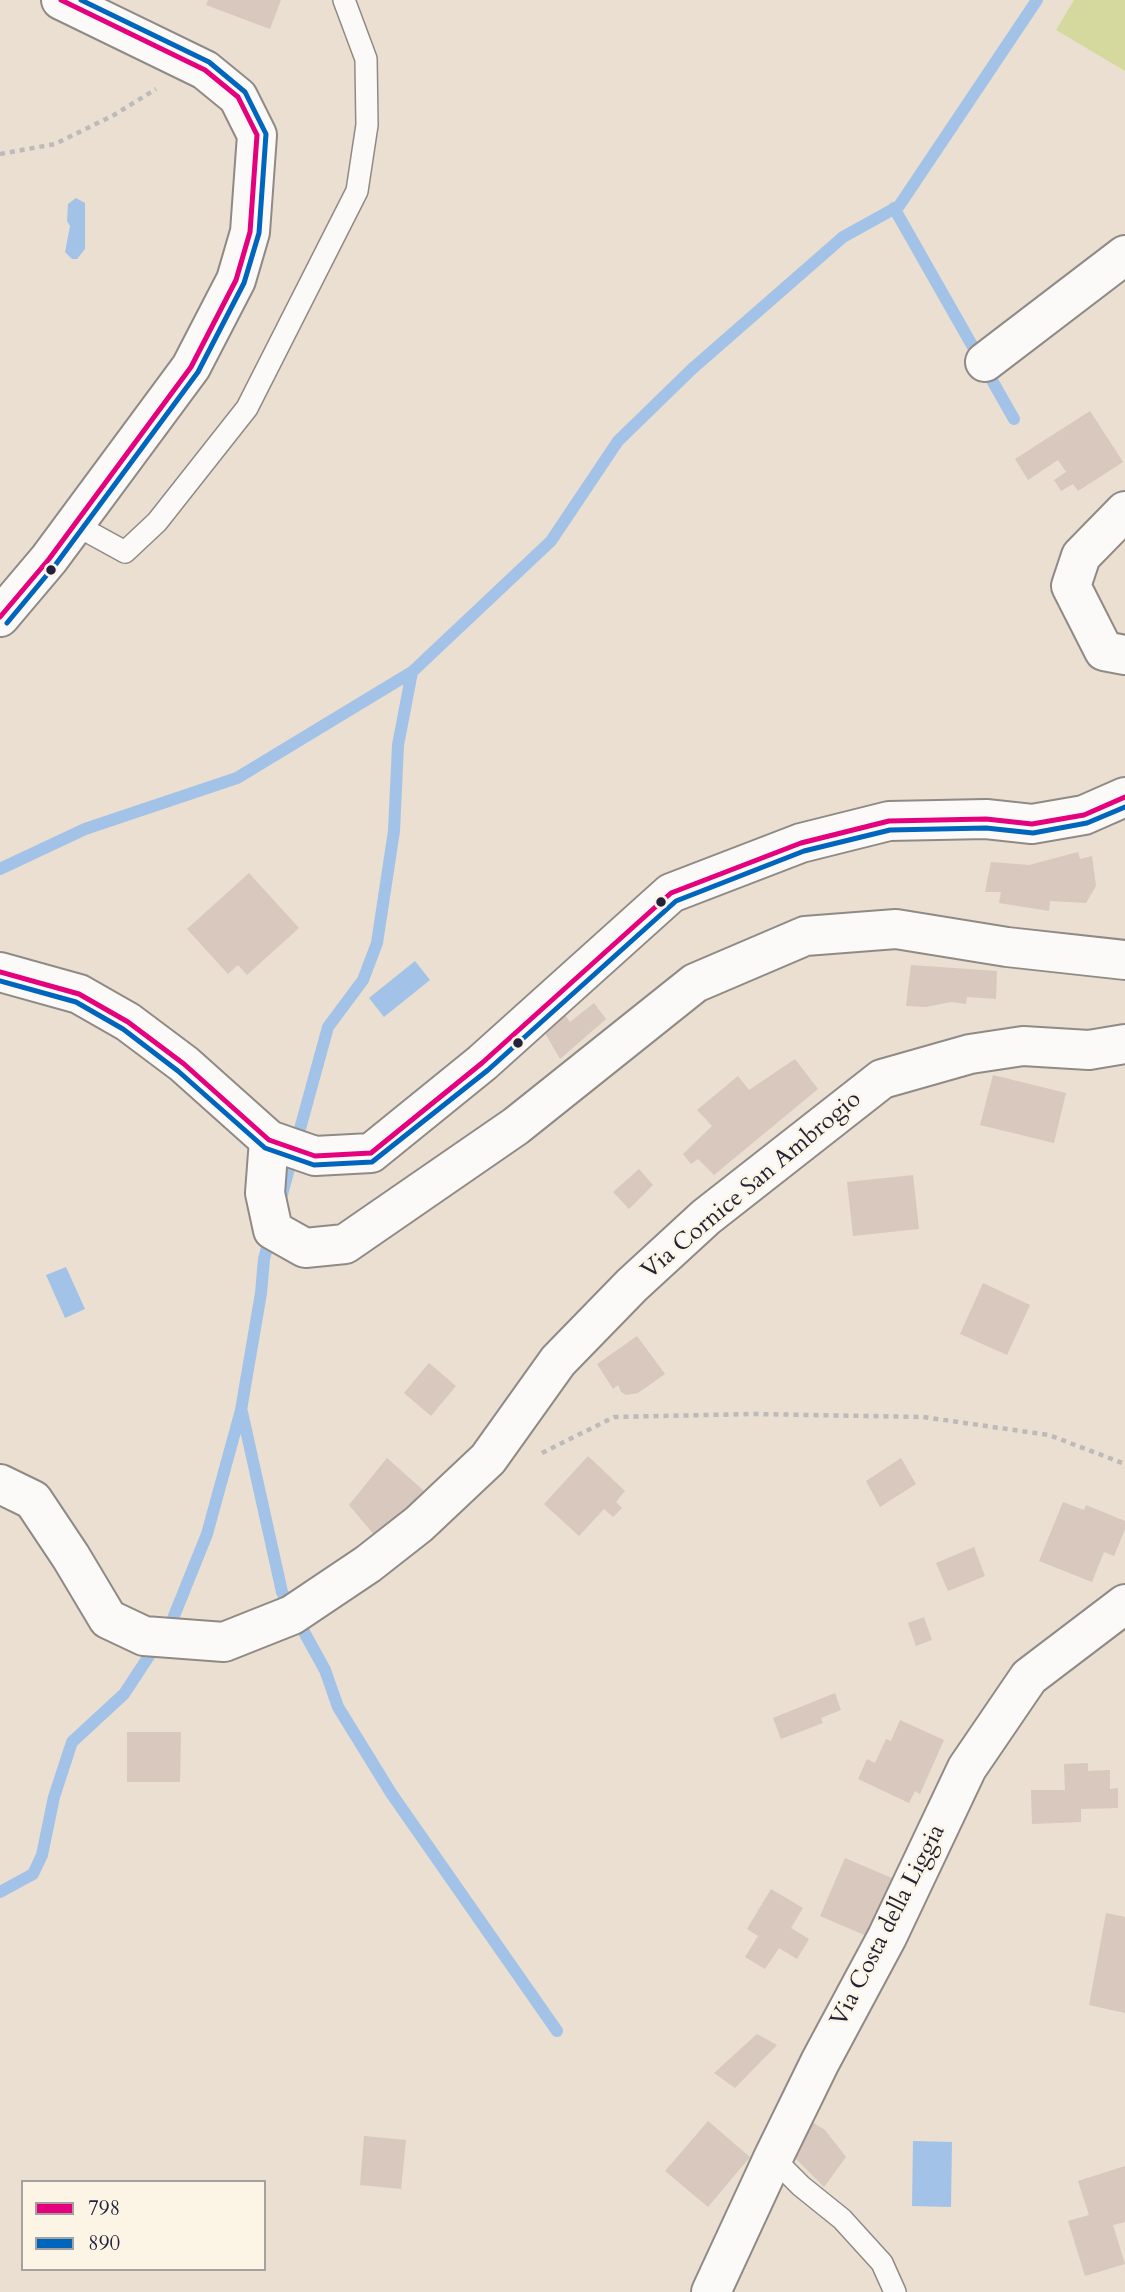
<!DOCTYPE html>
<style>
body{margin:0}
#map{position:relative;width:1125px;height:2292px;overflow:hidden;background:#eadfd0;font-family:Cardo,serif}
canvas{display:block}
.legend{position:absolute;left:21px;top:2180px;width:245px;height:91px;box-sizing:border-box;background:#fcf5e5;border:2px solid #a5a1a1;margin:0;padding:9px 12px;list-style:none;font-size:21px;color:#22223b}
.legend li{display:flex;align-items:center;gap:14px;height:35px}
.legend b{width:35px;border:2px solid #a5a1a1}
</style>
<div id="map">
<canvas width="1125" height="2292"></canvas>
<ul class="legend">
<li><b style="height:9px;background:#e5007d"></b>798</li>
<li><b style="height:9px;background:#0065bd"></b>890</li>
</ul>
</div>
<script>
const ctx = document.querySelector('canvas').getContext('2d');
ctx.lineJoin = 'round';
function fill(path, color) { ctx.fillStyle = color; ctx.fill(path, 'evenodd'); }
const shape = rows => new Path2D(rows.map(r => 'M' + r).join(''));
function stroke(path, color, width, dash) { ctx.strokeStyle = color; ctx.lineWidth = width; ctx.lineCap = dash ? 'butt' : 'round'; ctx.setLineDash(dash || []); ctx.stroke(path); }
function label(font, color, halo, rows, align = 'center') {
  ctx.font = font + ' Cardo,serif'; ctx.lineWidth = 5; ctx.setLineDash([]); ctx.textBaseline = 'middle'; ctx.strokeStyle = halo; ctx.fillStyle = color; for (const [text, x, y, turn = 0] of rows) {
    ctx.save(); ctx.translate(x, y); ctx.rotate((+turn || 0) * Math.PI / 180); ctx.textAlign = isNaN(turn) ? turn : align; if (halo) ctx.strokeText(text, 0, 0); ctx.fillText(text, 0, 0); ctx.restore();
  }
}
fill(shape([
 [1074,0,1125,0,1125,71,1056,30]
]), '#d6d99e');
fill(shape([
 [76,198,85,203,85,249,77,259,72,259,65,252,70,226,67,221,68,204],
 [415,961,430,980,384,1017,369,998],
 [66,1267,85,1309,65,1318,46,1275],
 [913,2141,952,2142,951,2207,912,2206]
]), '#a2c3e7');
stroke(shape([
 [894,208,1014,419],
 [0,869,85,829,237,778,412,672],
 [281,1198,328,1027,363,980,377,943,394,831,398,745,412,672,551,541,618,441,692,369,843,237,899,206,1037,0],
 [242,1412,282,1592,325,1670,338,1707,391,1793,557,2031],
 [0,1892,33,1874,42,1855,54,1797,72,1742,124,1694,172,1621,207,1534,241,1410,261,1293,264,1259,271,1233]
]), '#a2c3e7', 12);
fill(shape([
 [208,0,281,0,270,29,206,5],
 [1090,411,1123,462,1078,491,1073,484,1061,491,1054,480,1066,472,1058,460,1028,480,1015,459],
 [1078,852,1080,859,1092,856,1096,886,1086,903,1050,901,1049,911,999,903,1001,892,985,892,991,862,1029,865],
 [249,873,299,928,247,975,238,965,228,974,187,929],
 [911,965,997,971,996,999,967,997,966,1004,951,1002,926,1007,906,1006],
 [594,1003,606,1019,560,1059,545,1033,565,1015,570,1022],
 [795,1059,818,1089,714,1175,698,1159,691,1164,683,1154,712,1126,697,1110,738,1076,749,1090],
 [993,1075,1066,1093,1054,1143,980,1125],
 [639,1169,653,1185,629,1209,613,1192],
 [913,1175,919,1229,853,1236,847,1182],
 [983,1283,1030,1305,1007,1355,960,1334],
 [637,1336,665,1374,638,1393,626,1395,621,1392,618,1385,613,1389,597,1364],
 [429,1363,456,1386,431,1416,404,1393],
 [588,1456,625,1491,616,1502,622,1508,613,1517,604,1509,579,1536,544,1504],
 [387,1458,431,1497,381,1543,349,1505],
 [901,1458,916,1484,880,1507,866,1481],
 [1063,1502,1084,1510,1086,1505,1125,1521,1125,1529,1114,1556,1104,1552,1092,1582,1039,1561],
 [974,1547,985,1576,948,1591,936,1563],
 [924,1617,932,1640,916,1646,908,1623],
 [835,1693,841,1710,821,1718,823,1723,781,1739,773,1718],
 [900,1720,944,1740,920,1794,915,1791,909,1803,858,1779,867,1759,875,1763,886,1739,891,1741],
 [127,1732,181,1732,180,1782,127,1782],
 [1088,1763,1088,1771,1110,1770,1110,1789,1118,1788,1118,1808,1081,1809,1081,1822,1032,1824,1031,1790,1065,1790,1064,1764],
 [845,1858,894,1879,869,1937,820,1916],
 [771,1889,803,1908,791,1928,809,1939,797,1959,779,1948,765,1969,745,1957,758,1936,747,1929],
 [1106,1913,1125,1917,1125,2013,1089,2005],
 [757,2034,777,2045,735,2088,714,2073],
 [708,2121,750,2157,708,2207,665,2171],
 [812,2122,825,2130,846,2157,824,2187,793,2156],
 [364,2136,406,2140,401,2189,360,2185],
 [1125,2166,1125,2222,1113,2225,1125,2264,1085,2276,1068,2221,1089,2215,1078,2181]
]), '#d8c8be');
const service = shape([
 [74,524,125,552,157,522,247,408,357,191,367,125,366,59,344,0],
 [773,2158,801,2186,842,2219,882,2263,895,2292]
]);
const minor = shape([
 [985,362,1125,255],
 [1125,511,1081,556,1071,586,1104,651,1125,655],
 [711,2292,773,2158,820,2062,887,1937,967,1768,1029,1677,1125,1604]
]);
const tertiary = shape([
 [269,1140,265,1193,273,1230,305,1248,345,1244,516,1126,695,983,805,936,896,929,1007,947,1125,960],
 [0,1484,33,1500,71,1557,108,1619,144,1636,224,1642,292,1615,368,1564,419,1524,488,1459,558,1361,632,1285,706,1217,882,1079,970,1054,1023,1046,1089,1050,1125,1044]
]);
const primary = shape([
 [0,617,49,559,191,367,236,280,250,232,257,135,238,97,205,70,61,0],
 [0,972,79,994,128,1022,184,1064,269,1140,315,1156,371,1153,482,1063,671,893,801,843,889,821,986,819,1032,824,1084,815,1125,797]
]);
stroke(service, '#908a86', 24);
stroke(minor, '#908a86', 42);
stroke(tertiary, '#908a86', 42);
stroke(primary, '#908a86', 42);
stroke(shape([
 [0,154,55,144,114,115,156,89],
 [542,1453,614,1417,754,1414,923,1417,1049,1435,1125,1464]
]), '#bdbabb', 4.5, [5, 5]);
stroke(service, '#fcfaf8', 21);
stroke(minor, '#fcfaf8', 38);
stroke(tertiary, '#fcfaf8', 38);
stroke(primary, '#fcfaf8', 38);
stroke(shape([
 [0,617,49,559,191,367,236,280,250,232,257,135,238,97,205,70,61,0],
 [0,972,79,994,128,1022,184,1064,269,1140,315,1156,371,1153,482,1063,671,893,801,843,889,821,986,819,1032,824,1084,815,1125,797]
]), '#e5007d', 5);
stroke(shape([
 [7,623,56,564,198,372,244,283,259,233,266,134,245,92,209,62,81,0],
 [0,981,76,1002,123,1029,178,1071,265,1148,314,1165,372,1162,488,1070,676,901,804,851,890,830,986,828,1033,833,1087,823,1125,807]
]), '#0065bd', 5);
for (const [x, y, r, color] of [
 [51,570,6,"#22223b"],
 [661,902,6,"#22223b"],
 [518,1043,6,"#22223b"]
]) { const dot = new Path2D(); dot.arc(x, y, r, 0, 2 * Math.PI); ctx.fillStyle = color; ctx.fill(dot); stroke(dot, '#fcf5e5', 2.5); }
label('24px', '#22223b', '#fcf5e5', [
 ["Via Cornice San Ambrogio",752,1186,-40],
 ["Via Costa della Liggia",889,1926,-63]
]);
</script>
